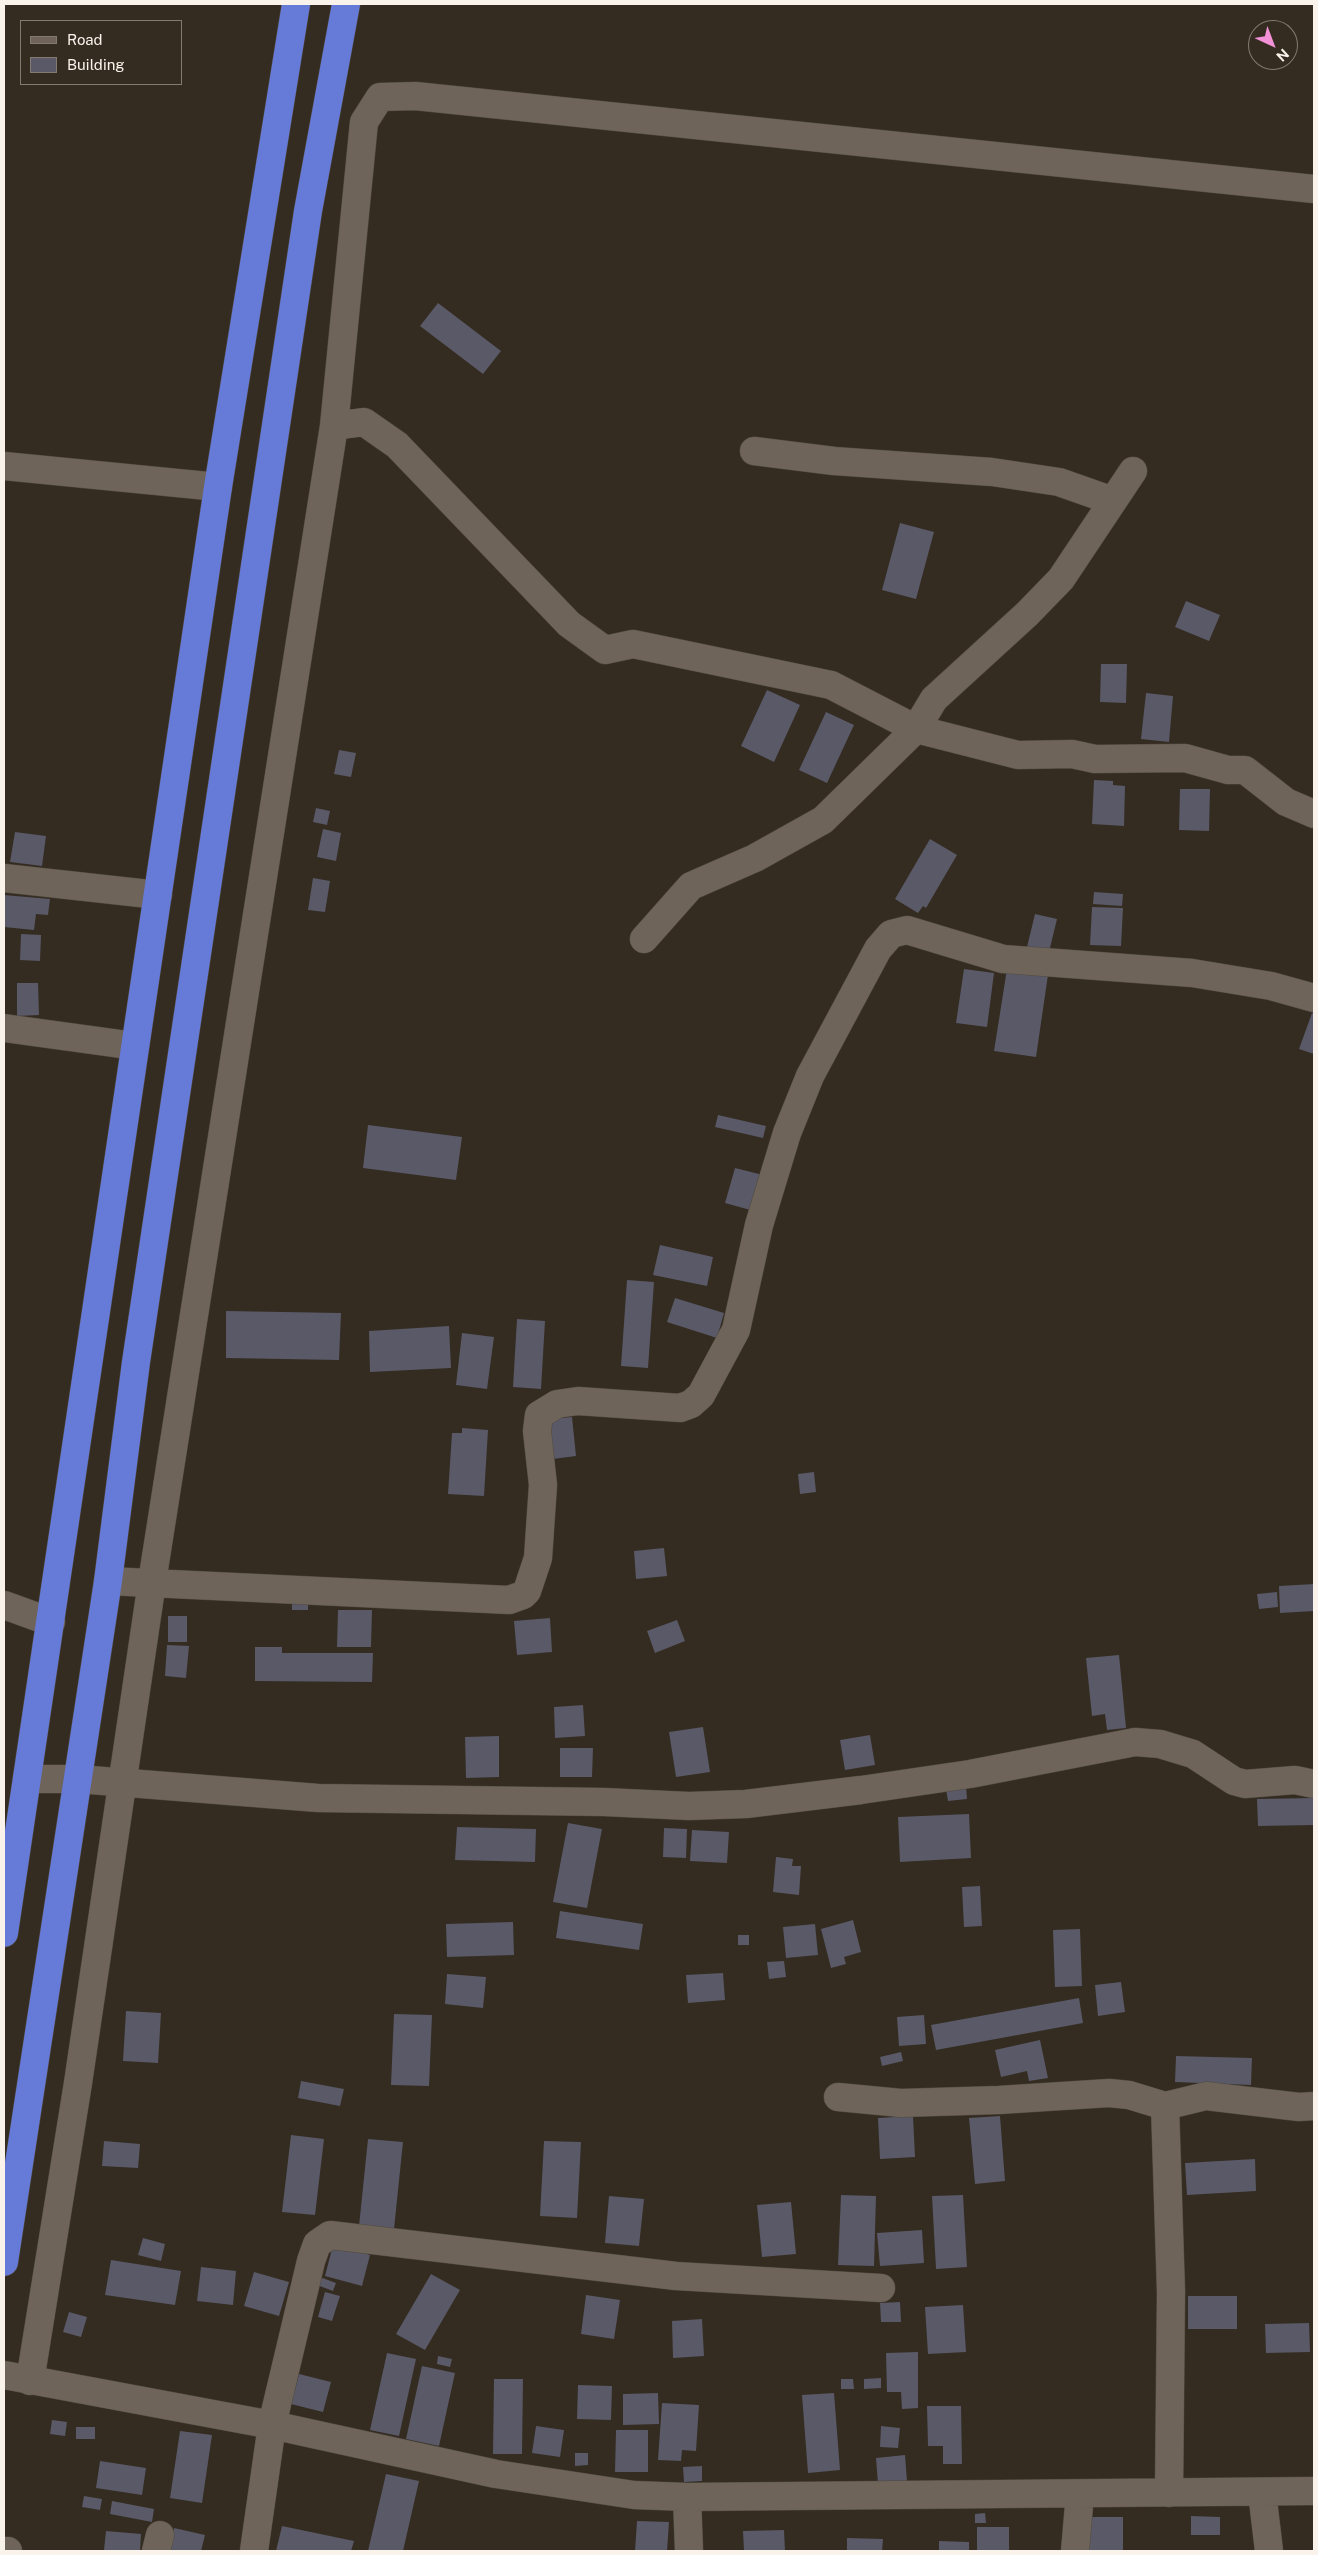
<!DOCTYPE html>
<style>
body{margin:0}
#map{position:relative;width:1318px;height:2555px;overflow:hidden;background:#342b21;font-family:"Public Sans",sans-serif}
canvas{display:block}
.frame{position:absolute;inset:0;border:5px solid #f9f3ec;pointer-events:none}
.legend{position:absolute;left:20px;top:20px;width:162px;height:65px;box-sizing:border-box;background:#342b21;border:1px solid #837b72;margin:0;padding:6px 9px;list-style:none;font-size:15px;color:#f9f3ec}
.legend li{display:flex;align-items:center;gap:10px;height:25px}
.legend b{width:25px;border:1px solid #837b72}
.north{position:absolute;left:1248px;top:20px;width:50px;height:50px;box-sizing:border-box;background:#342b21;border:1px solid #837b72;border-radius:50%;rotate:137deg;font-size:14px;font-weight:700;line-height:20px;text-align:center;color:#f9f3ec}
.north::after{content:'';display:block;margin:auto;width:18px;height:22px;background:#f391d6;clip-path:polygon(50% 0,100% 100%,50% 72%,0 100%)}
</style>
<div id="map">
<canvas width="1318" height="2555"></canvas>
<div class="frame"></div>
<ul class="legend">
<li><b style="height:6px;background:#6e6459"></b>Road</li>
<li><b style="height:14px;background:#595967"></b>Building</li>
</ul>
<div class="north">N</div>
</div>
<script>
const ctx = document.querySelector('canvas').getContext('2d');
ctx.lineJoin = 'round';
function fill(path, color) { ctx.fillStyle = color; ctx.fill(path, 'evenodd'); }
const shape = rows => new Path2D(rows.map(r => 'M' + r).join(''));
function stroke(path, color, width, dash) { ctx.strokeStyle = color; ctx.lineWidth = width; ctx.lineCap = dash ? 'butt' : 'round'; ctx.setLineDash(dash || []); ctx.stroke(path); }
fill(shape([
 [438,303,501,351,483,374,420,326],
 [900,523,934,532,916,599,882,590],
 [1186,601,1220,615,1209,641,1175,627],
 [1101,664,1127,664,1126,703,1100,702],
 [767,690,800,705,774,762,741,746],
 [1146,693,1173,696,1169,742,1141,739],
 [826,712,854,725,827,783,799,770],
 [339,750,356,753,351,777,334,774],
 [1094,780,1113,781,1113,785,1125,786,1124,826,1092,824],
 [1180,789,1210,789,1209,831,1179,830],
 [316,808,330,811,327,825,313,822],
 [323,829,341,833,336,861,317,857],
 [15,832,46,836,42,866,10,862],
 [930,839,957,855,926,908,923,906,918,913,895,899],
 [313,878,330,881,325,912,308,910],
 [1094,892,1123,894,1122,906,1093,904],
 [4,895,50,899,48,915,36,914,34,930,4,927],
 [1092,907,1123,908,1121,946,1090,945],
 [1035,914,1057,919,1049,952,1027,947],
 [21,934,41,935,40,961,20,960],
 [964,969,994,973,987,1027,956,1023],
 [1007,969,1048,975,1036,1057,994,1051],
 [17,983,38,983,39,1015,17,1016],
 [1312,1013,1314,1014,1314,1054,1299,1049],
 [718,1115,766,1126,763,1138,715,1127],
 [368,1125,462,1137,456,1180,363,1168],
 [735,1168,763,1175,754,1211,725,1203],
 [660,1245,713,1257,707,1286,653,1275],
 [627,1280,654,1282,648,1368,621,1366],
 [675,1298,724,1313,717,1338,667,1322],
 [226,1311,341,1313,339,1360,226,1358],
 [517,1319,545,1321,541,1389,513,1387],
 [449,1326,451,1368,370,1372,369,1331],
 [462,1333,494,1337,487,1389,456,1385],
 [572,1417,576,1456,553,1459,549,1419],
 [462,1428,488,1430,484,1496,448,1494,452,1433,462,1433],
 [814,1472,816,1492,800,1494,798,1474],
 [664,1548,667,1576,636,1579,634,1551],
 [1314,1584,1314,1611,1280,1613,1279,1586],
 [1277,1592,1278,1607,1259,1609,1257,1594],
 [292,1598,308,1599,308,1610,292,1610],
 [338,1610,372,1610,371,1647,337,1647],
 [168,1616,187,1616,187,1642,168,1642],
 [550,1618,552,1652,517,1655,514,1621],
 [677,1620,685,1641,655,1653,647,1631],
 [167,1645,189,1646,186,1678,165,1676],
 [255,1647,282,1647,282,1653,373,1653,372,1682,255,1681],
 [1119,1655,1126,1728,1107,1730,1105,1714,1092,1716,1086,1658],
 [583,1705,585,1736,555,1738,554,1707],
 [703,1727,710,1772,676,1777,669,1732],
 [870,1735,875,1765,845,1770,840,1740],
 [499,1736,499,1777,466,1778,465,1737],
 [560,1748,593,1748,592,1777,560,1777],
 [966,1786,967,1799,948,1801,946,1789],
 [1314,1798,1314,1825,1258,1826,1257,1799],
 [969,1814,971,1858,900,1862,898,1817],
 [568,1823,602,1829,587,1908,553,1902],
 [457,1827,536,1829,535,1862,455,1860],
 [664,1828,687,1829,686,1858,663,1857],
 [692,1830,729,1832,727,1863,690,1861],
 [776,1857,793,1859,792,1866,801,1866,799,1895,773,1892],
 [980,1886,982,1926,964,1927,962,1887],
 [560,1911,643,1924,639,1950,556,1938],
 [853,1920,861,1952,844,1957,846,1964,831,1968,821,1929],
 [513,1922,514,1955,447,1957,446,1924],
 [815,1924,818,1955,786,1958,783,1927],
 [1080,1929,1082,1986,1055,1987,1053,1930],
 [738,1935,749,1935,749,1945,738,1945],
 [784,1961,786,1977,769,1979,767,1962],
 [723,1973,725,2000,688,2003,686,1975],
 [447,1974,486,1977,483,2008,445,2004],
 [1121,1982,1125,2012,1098,2016,1095,1985],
 [1079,1998,1083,2023,936,2050,931,2025],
 [126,2011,161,2013,158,2063,123,2061],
 [394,2014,432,2015,429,2086,391,2085],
 [924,2015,926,2044,899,2046,897,2017],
 [1040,2040,1048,2078,1029,2081,1027,2071,1001,2077,995,2050],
 [901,2052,903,2061,882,2066,880,2057],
 [1176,2056,1252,2058,1251,2085,1175,2082],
 [301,2081,344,2089,340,2106,298,2098],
 [913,2116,915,2157,880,2159,878,2118],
 [1000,2116,1005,2181,975,2184,969,2118],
 [291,2135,324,2139,315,2215,282,2212],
 [368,2139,403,2142,394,2229,359,2226],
 [104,2141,140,2144,138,2168,102,2166],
 [544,2141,581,2142,577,2218,540,2216],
 [1255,2159,1256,2191,1187,2195,1185,2163],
 [841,2195,876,2196,874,2266,838,2265],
 [963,2195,967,2267,936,2269,932,2196],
 [609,2196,644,2199,639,2246,605,2243],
 [791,2202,796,2254,762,2257,757,2205],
 [922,2230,924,2263,880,2266,877,2233],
 [143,2238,165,2244,161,2261,138,2255],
 [333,2245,370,2255,362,2286,325,2276],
 [111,2260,181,2271,175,2305,105,2295],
 [201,2267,236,2271,233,2305,197,2301],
 [254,2272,289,2282,279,2316,244,2306],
 [431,2274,460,2290,425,2350,396,2334],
 [320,2277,336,2283,333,2291,317,2285],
 [325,2292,340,2296,332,2321,318,2317],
 [586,2295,620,2300,614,2339,581,2334],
 [1188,2296,1237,2296,1237,2329,1188,2329],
 [900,2302,901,2322,881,2322,880,2303],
 [963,2305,966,2352,928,2354,925,2307],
 [69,2312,87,2317,81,2337,63,2332],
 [702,2319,704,2356,673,2358,672,2321],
 [1309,2323,1310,2352,1266,2353,1265,2324],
 [918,2352,918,2408,902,2409,901,2392,887,2392,886,2353],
 [387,2353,416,2359,399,2436,370,2430],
 [438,2356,452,2359,450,2367,437,2364],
 [422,2366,455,2373,439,2446,406,2439],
 [299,2374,331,2382,323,2412,291,2404],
 [881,2378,881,2388,864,2389,864,2379],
 [494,2379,523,2379,522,2454,493,2454],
 [841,2379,853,2379,854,2389,841,2389],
 [578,2385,612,2386,611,2420,577,2419],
 [658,2393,659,2424,623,2425,623,2394],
 [834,2393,840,2470,808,2473,802,2395],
 [662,2403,699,2405,696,2451,682,2450,681,2461,658,2460],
 [927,2406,961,2406,962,2464,943,2464,943,2446,928,2446],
 [52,2420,67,2422,65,2436,50,2434],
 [536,2426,564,2430,560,2457,532,2453],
 [881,2426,900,2428,898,2448,880,2447],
 [76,2427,95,2427,95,2439,76,2439],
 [616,2430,648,2430,648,2472,615,2472],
 [180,2431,212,2435,202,2503,170,2498],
 [575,2453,588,2453,588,2465,575,2466],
 [905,2455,907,2481,878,2484,876,2458],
 [100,2461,146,2468,142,2495,96,2488],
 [702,2466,702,2481,684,2482,683,2467],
 [386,2474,419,2481,403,2551,368,2551],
 [84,2496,102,2499,100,2510,82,2507],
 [112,2501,154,2509,152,2522,110,2514],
 [985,2513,986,2523,975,2523,975,2514],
 [1191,2516,1220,2517,1220,2535,1191,2535],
 [1089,2517,1123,2517,1123,2551,1089,2551],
 [637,2521,669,2522,667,2551,635,2551],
 [282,2526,354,2541,351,2551,276,2551],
 [977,2527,1009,2527,1009,2551,977,2551],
 [174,2528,205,2535,201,2551,170,2551],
 [784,2530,785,2551,744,2551,743,2531],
 [106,2531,141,2534,140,2551,104,2550],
 [847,2538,883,2539,882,2551,847,2551],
 [939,2541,969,2542,969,2551,939,2551]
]), '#595967');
const minor = shape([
 [334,426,364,422,397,445,569,624,605,650,633,644,831,685,916,729,1018,755,1072,754,1095,759,1185,758,1228,770,1245,770,1286,802,1314,814],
 [754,451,834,461,992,472,1059,482,1113,501],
 [4,466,218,487],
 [4,878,158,895],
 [644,939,691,886,755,858,823,820,916,729,934,699,1027,614,1061,579,1133,471],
 [4,1028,135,1046],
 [108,1581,509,1600,523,1595,527,1591,538,1558,543,1485,537,1431,539,1415,557,1404,578,1401,680,1408,691,1404,701,1395,736,1330,759,1225,787,1133,810,1076,878,949,891,934,907,930,1003,959,1192,973,1271,986,1314,998],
 [4,1605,51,1622],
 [27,1779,78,1779,318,1798,604,1802,689,1806,746,1804,861,1790,970,1774,1135,1742,1160,1744,1193,1754,1234,1781,1245,1784,1295,1780,1314,1784],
 [838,2097,901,2103,999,2100,1109,2093,1129,2095,1165,2106,1206,2096,1299,2107,1314,2106],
 [1165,2106,1171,2292,1169,2493],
 [4,2375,272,2425,496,2474,634,2495,687,2497,1314,2491],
 [30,2381,78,2083,152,1582,334,426,364,122,380,97,415,96,1314,189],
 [1262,2492,1269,2551],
 [687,2497,689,2551],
 [4,2551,8,2551],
 [156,2551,160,2535],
 [254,2551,272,2425,311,2261,317,2244,330,2235,676,2276,881,2288],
 [1075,2551,1080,2494]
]);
const highway = shape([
 [4,1933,218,487,296,4],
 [4,2262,108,1581,136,1362,308,211,346,4]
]);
stroke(minor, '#514a41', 29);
stroke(highway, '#514a41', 29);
stroke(minor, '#6e6459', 28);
stroke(highway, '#667ad7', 28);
</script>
